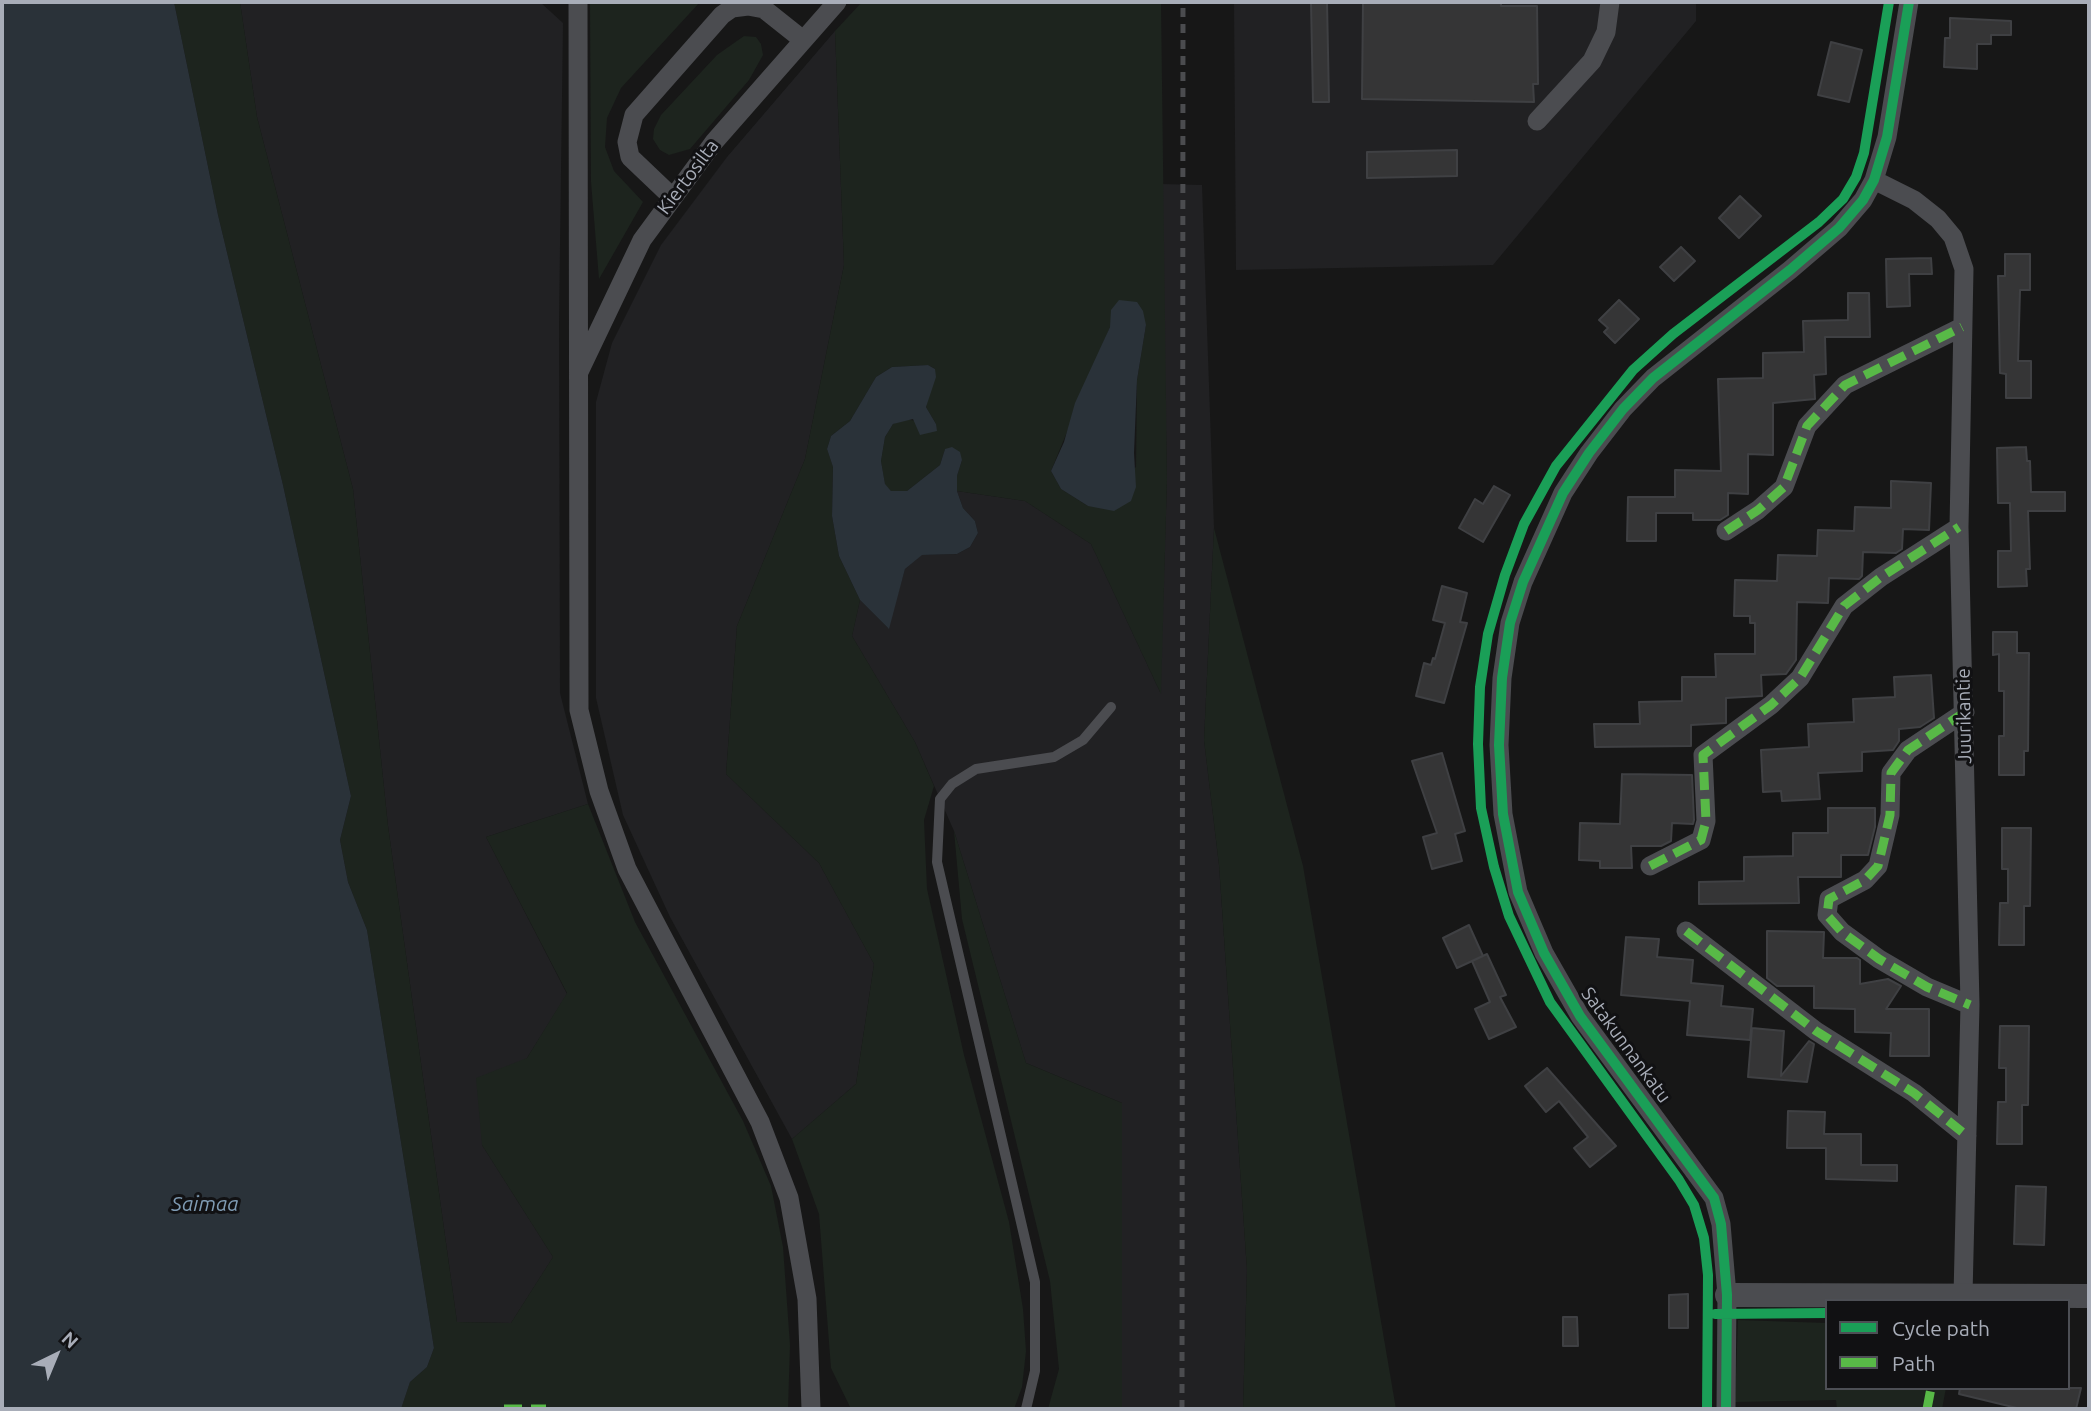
<!DOCTYPE html>
<style>
body{margin:0}
#map{position:relative;width:2091px;height:1411px;overflow:hidden;background:#171717;font-family:Ubuntu,sans-serif}
canvas{display:block}
.frame{position:absolute;inset:0;border:4px solid #a8adb8;pointer-events:none}
.legend{position:absolute;left:1825px;top:1299px;width:245px;height:91px;box-sizing:border-box;background:#111113;border:2px solid #4d4f55;margin:0;padding:9px 12px;list-style:none;font-size:21px;color:#a8adb8}
.legend li{display:flex;align-items:center;gap:14px;height:35px}
.legend b{width:35px;border:2px solid #4d4f55}
.north{position:absolute;left:21px;top:1320px;width:70px;height:70px;-webkit-text-stroke:5px #111113;paint-order:stroke;rotate:43deg;font-size:19px;font-weight:700;line-height:28px;text-align:center;color:#a8adb8}
.north::after{content:'';display:block;margin:auto;width:24px;height:32px;background:#a8adb8;clip-path:polygon(50% 0,100% 100%,50% 72%,0 100%)}
</style>
<div id="map">
<canvas width="2091" height="1411"></canvas>
<div class="frame"></div>
<ul class="legend">
<li><b style="height:9px;background:#1a9f57"></b>Cycle path</li>
<li><b style="height:9px;background:#58b947"></b>Path</li>
</ul>
<div class="north">N</div>
</div>
<script>
const ctx = document.querySelector('canvas').getContext('2d');
ctx.lineJoin = 'round';
function fill(path, color) { ctx.fillStyle = color; ctx.fill(path, 'evenodd'); }
const shape = rows => new Path2D(rows.map(r => 'M' + r).join(''));
function stroke(path, color, width, dash) { ctx.strokeStyle = color; ctx.lineWidth = width; ctx.lineCap = dash ? 'butt' : 'round'; ctx.setLineDash(dash || []); ctx.stroke(path); }
function label(font, color, halo, rows, align = 'center') {
  ctx.font = font + ' Ubuntu,sans-serif'; ctx.lineWidth = 6; ctx.setLineDash([]); ctx.textBaseline = 'middle'; ctx.strokeStyle = halo; ctx.fillStyle = color; for (const [text, x, y, turn = 0] of rows) {
    ctx.save(); ctx.translate(x, y); ctx.rotate((+turn || 0) * Math.PI / 180); ctx.textAlign = isNaN(turn) ? turn : align; if (halo) ctx.strokeText(text, 0, 0); ctx.fillText(text, 0, 0); ctx.restore();
  }
}
fill(shape([
 [240,2,540,2,563,23,559,320,560,693,588,804,486,837,567,994,527,1058,482,1145,553,1257,511,1323,457,1322,388,826,353,489,257,117],
 [1234,2,1696,2,1696,21,1493,265,1236,270],
 [835,31,844,265,805,459,737,626,726,774,819,863,874,964,856,1084,792,1139,670,917,623,815,596,698,596,402,612,343,661,245,727,157],
 [1161,184,1202,185,1214,528,1204,740,1219,865,1247,1270,1243,1409,1122,1409,1122,1103,1026,1063,954,831,915,742,852,636,860,600,888,628,905,569,921,555,957,554,970,547,978,533,975,521,963,508,957,491,1025,501,1091,544,1160,692,1167,480]
]), '#212123');
fill(shape([
 [174,2,240,2,257,117,353,489,388,826,457,1322,511,1323,553,1257,482,1145,476,1078,527,1058,567,993,486,837,588,804,635,922,743,1121,771,1186,783,1247,790,1345,788,1409,401,1409,410,1382,427,1367,434,1348,367,930,348,882,340,840,351,796,283,485,218,215],
 [590,2,700,2,621,88,607,118,605,147,614,171,643,202,599,279,591,182],
 [862,2,1161,2,1167,480,1161,694,1091,544,1025,501,957,491,957,476,962,460,945,449,940,465,907,491,891,491,885,485,881,461,885,437,893,424,904,419,936,424,926,407,935,369,928,365,892,367,876,377,850,421,831,436,827,449,833,467,832,516,839,556,860,600,852,636,915,742,934,786,924,820,927,889,964,1055,1009,1222,1023,1309,1026,1351,1022,1387,1014,1409,851,1409,831,1368,819,1214,792,1139,856,1084,874,964,819,863,726,774,737,626,805,459,844,265,835,31],
 [1146,325,1137,380,1136,467,1088,506,1061,489,1051,471,1110,327],
 [744,36,756,37,761,44,763,55,749,80,690,149,669,155,660,150,653,139,654,129,661,115,717,55],
 [1214,528,1303,866,1396,1409,1243,1409,1247,1270,1219,865,1204,740],
 [954,831,1026,1063,1122,1103,1122,1409,1048,1409,1059,1369,1050,1281,962,919],
 [1738,1320,1827,1323,1827,1388,1946,1388,1942,1409,1837,1409,1836,1400,1735,1402]
]), '#1d241e');
fill(shape([
 [2,2,174,2,218,215,283,485,351,796,340,840,348,882,367,930,434,1348,427,1367,410,1382,401,1409,2,1409],
 [1119,300,1137,302,1143,311,1146,325,1137,380,1134,453,1136,487,1131,501,1114,511,1088,506,1061,489,1051,471,1064,442,1075,403,1110,327,1111,310],
 [928,365,935,369,936,377,926,407,936,424,937,431,920,435,913,419,893,424,885,437,881,461,885,484,891,491,907,491,940,465,945,449,952,447,960,452,962,460,957,476,957,491,963,508,975,521,978,533,970,547,957,554,922,555,905,569,889,629,860,600,839,556,832,516,833,467,827,449,831,436,850,421,876,377,892,367]
]), '#2a3239');
const building = shape([
 [1311,2,1327,2,1329,102,1313,102,1311,2],
 [1363,2,1501,2,1501,6,1537,6,1538,84,1533,84,1534,102,1362,99,1363,2],
 [1950,18,2011,21,2011,35,1991,35,1991,44,1977,44,1977,69,1944,67,1945,38,1950,38,1950,18],
 [1831,42,1862,50,1849,102,1818,95,1831,42],
 [1457,150,1457,176,1367,178,1367,152,1457,150],
 [1740,196,1761,216,1739,238,1719,218,1740,196],
 [1681,247,1695,261,1674,281,1660,267,1681,247],
 [2005,254,2030,254,2030,290,2020,290,2018,361,2031,361,2031,398,2006,398,2006,374,2000,373,1998,276,2005,276,2005,254],
 [1931,258,1932,274,1909,274,1910,306,1887,307,1886,259,1931,258],
 [1848,293,1869,293,1870,337,1825,337,1826,374,1814,375,1815,399,1773,403,1773,455,1748,454,1748,494,1728,493,1728,515,1720,520,1693,520,1693,513,1656,513,1656,541,1627,541,1628,497,1675,497,1675,470,1721,471,1718,379,1763,378,1763,353,1804,352,1803,321,1848,320,1848,293],
 [1619,300,1639,319,1615,343,1604,332,1608,328,1599,320,1619,300],
 [2026,447,2027,461,2030,461,2031,492,2065,492,2065,511,2028,511,2030,569,2026,569,2027,586,1998,587,1998,551,2011,551,2010,503,1998,503,1997,448,2026,447],
 [1891,481,1931,483,1929,530,1903,529,1902,549,1896,553,1863,552,1862,576,1859,579,1829,578,1828,603,1797,602,1796,660,1786,674,1761,675,1762,696,1726,698,1726,723,1691,725,1691,746,1595,747,1594,724,1640,724,1639,702,1682,701,1682,677,1716,677,1715,654,1755,654,1755,623,1750,623,1750,616,1734,616,1735,580,1777,581,1778,555,1817,556,1818,530,1854,531,1855,507,1891,508,1891,481],
 [1494,486,1510,495,1483,542,1459,528,1475,499,1483,504,1494,486],
 [1442,586,1467,593,1460,622,1467,623,1444,703,1416,696,1424,663,1431,665,1433,658,1435,659,1445,623,1433,620,1442,586],
 [1993,632,2017,632,2017,653,2029,653,2028,751,2024,751,2024,775,1999,775,1999,736,2004,736,2004,691,1999,691,1999,654,1993,655,1993,632],
 [1931,675,1934,718,1920,727,1899,729,1899,741,1893,750,1862,752,1862,771,1818,773,1820,799,1782,801,1781,791,1763,792,1761,750,1809,747,1808,724,1854,722,1853,699,1895,697,1894,677,1931,675],
 [1442,753,1465,831,1455,834,1462,861,1432,869,1423,837,1437,833,1412,761,1442,753],
 [1622,774,1692,775,1694,820,1693,824,1672,823,1671,841,1661,846,1631,846,1632,868,1600,868,1600,861,1579,860,1580,823,1620,824,1622,774],
 [1828,808,1875,808,1875,827,1868,855,1841,855,1841,877,1798,877,1799,903,1699,904,1699,882,1744,881,1744,857,1793,856,1793,833,1828,833,1828,808],
 [2002,828,2031,828,2030,906,2024,906,2024,945,1999,945,2000,903,2008,903,2008,869,2002,869,2002,828],
 [1469,925,1483,956,1457,968,1443,938,1469,925],
 [1767,931,1824,932,1823,958,1857,958,1860,960,1860,984,1888,979,1901,986,1886,1009,1929,1009,1929,1056,1890,1056,1891,1033,1855,1032,1855,1009,1814,1008,1814,986,1777,986,1767,978,1767,931],
 [1626,937,1659,939,1657,957,1693,960,1691,983,1723,986,1721,1006,1753,1009,1750,1040,1687,1035,1690,1001,1621,995,1626,937],
 [1487,954,1506,995,1500,997,1516,1027,1489,1039,1475,1009,1490,1002,1472,961,1487,954],
 [2000,1026,2029,1026,2028,1105,2022,1105,2022,1144,1997,1144,1998,1102,2006,1102,2006,1068,1999,1068,2000,1026],
 [1752,1028,1784,1031,1781,1076,1809,1041,1814,1044,1807,1082,1748,1077,1752,1028],
 [1547,1068,1616,1146,1590,1167,1574,1148,1588,1137,1559,1101,1546,1112,1525,1086,1547,1068],
 [1788,1111,1825,1112,1824,1134,1861,1134,1861,1165,1897,1165,1897,1181,1826,1179,1826,1148,1787,1148,1788,1111],
 [2016,1186,2046,1187,2044,1245,2014,1244,2016,1186],
 [1688,1294,1688,1328,1669,1328,1669,1295,1688,1294],
 [1563,1317,1577,1317,1578,1346,1563,1346,1563,1317],
 [1960,1388,2081,1388,2076,1409,2021,1409,1959,1394,1960,1388]
]);
fill(building, '#353536');
stroke(building, '#3f4043', 2);
stroke(shape([
 [1026,1409,1035,1371,1035,1282,937,862,940,799,952,784,976,769,1054,757,1083,740,1111,707]
]), '#4b4c50', 10);
stroke(shape([
 [578,2,579,710,599,791,627,869,760,1122,789,1198,807,1299,811,1409],
 [1537,121,1592,61,1606,32,1610,2],
 [1874,180,1914,200,1938,219,1953,237,1964,269,1959,527,1970,1005,1963,1295],
 [672,197,630,157,627,142,634,115,722,15,732,8,748,6,764,9,803,40],
 [579,372,642,240,714,142,837,2],
 [1726,531,1758,510,1784,487,1807,426,1845,385,1962,327],
 [1965,712,1908,750,1891,773,1890,815,1878,866,1865,880,1829,899,1827,915,1842,932,1879,959,1927,987,1970,1005],
 [1650,866,1701,840,1706,821,1703,755,1771,705,1800,678,1844,606,1881,577,1959,527],
 [1686,931,1816,1031,1914,1093,1967,1136],
 [1726,1409,1727,1295,1721,1224,1714,1198,1580,1016,1544,953,1518,892,1503,814,1499,745,1502,678,1510,623,1523,582,1563,493,1589,453,1623,409,1653,378,1790,270,1839,228,1863,200,1874,180,1887,137,1909,2]
]), '#4b4c50', 19);
stroke(shape([
 [1727,1295,2089,1296]
]), '#4b4c50', 24);
stroke(shape([
 [1182,1409,1183,2]
]), '#4b4c4f', 5, [9, 7]);
stroke(shape([
 [1726,531,1758,510,1784,487,1807,426,1845,385,1962,327],
 [1965,712,1908,750,1891,773,1890,815,1878,866,1865,880,1829,899,1827,915,1842,932,1879,959,1927,987,1970,1005],
 [1650,866,1701,840,1706,821,1703,755,1771,705,1800,678,1844,606,1881,577,1959,527],
 [1686,931,1816,1031,1914,1093,1967,1136],
 [504,1409,546,1409],
 [1927,1409,1931,1388]
]), '#58b947', 9, [18, 9]);
stroke(shape([
 [1715,1314,1827,1313],
 [1707,1409,1708,1275,1704,1238,1694,1205,1679,1180,1550,1002,1509,916,1494,867,1481,808,1478,744,1480,687,1488,634,1505,575,1524,524,1556,466,1633,370,1673,334,1819,222,1843,199,1856,177,1864,153,1889,2],
 [1726,1409,1727,1295,1721,1224,1714,1198,1580,1016,1544,953,1518,892,1503,814,1499,745,1502,678,1510,623,1523,582,1563,493,1589,453,1623,409,1653,378,1790,270,1839,228,1863,200,1874,180,1887,137,1909,2]
]), '#1a9f57', 10);
label('19px', '#a8adb8', '#111113', [
 ["Kiertosilta",688,177,-53],
 ["Juurikantie",1964,716,-91],
 ["Satakunnankatu",1626,1045,54]
]);
label('italic 21px', '#7f9bb3', '#111113', [
 ["Saimaa",205,1204]
]);
</script>
